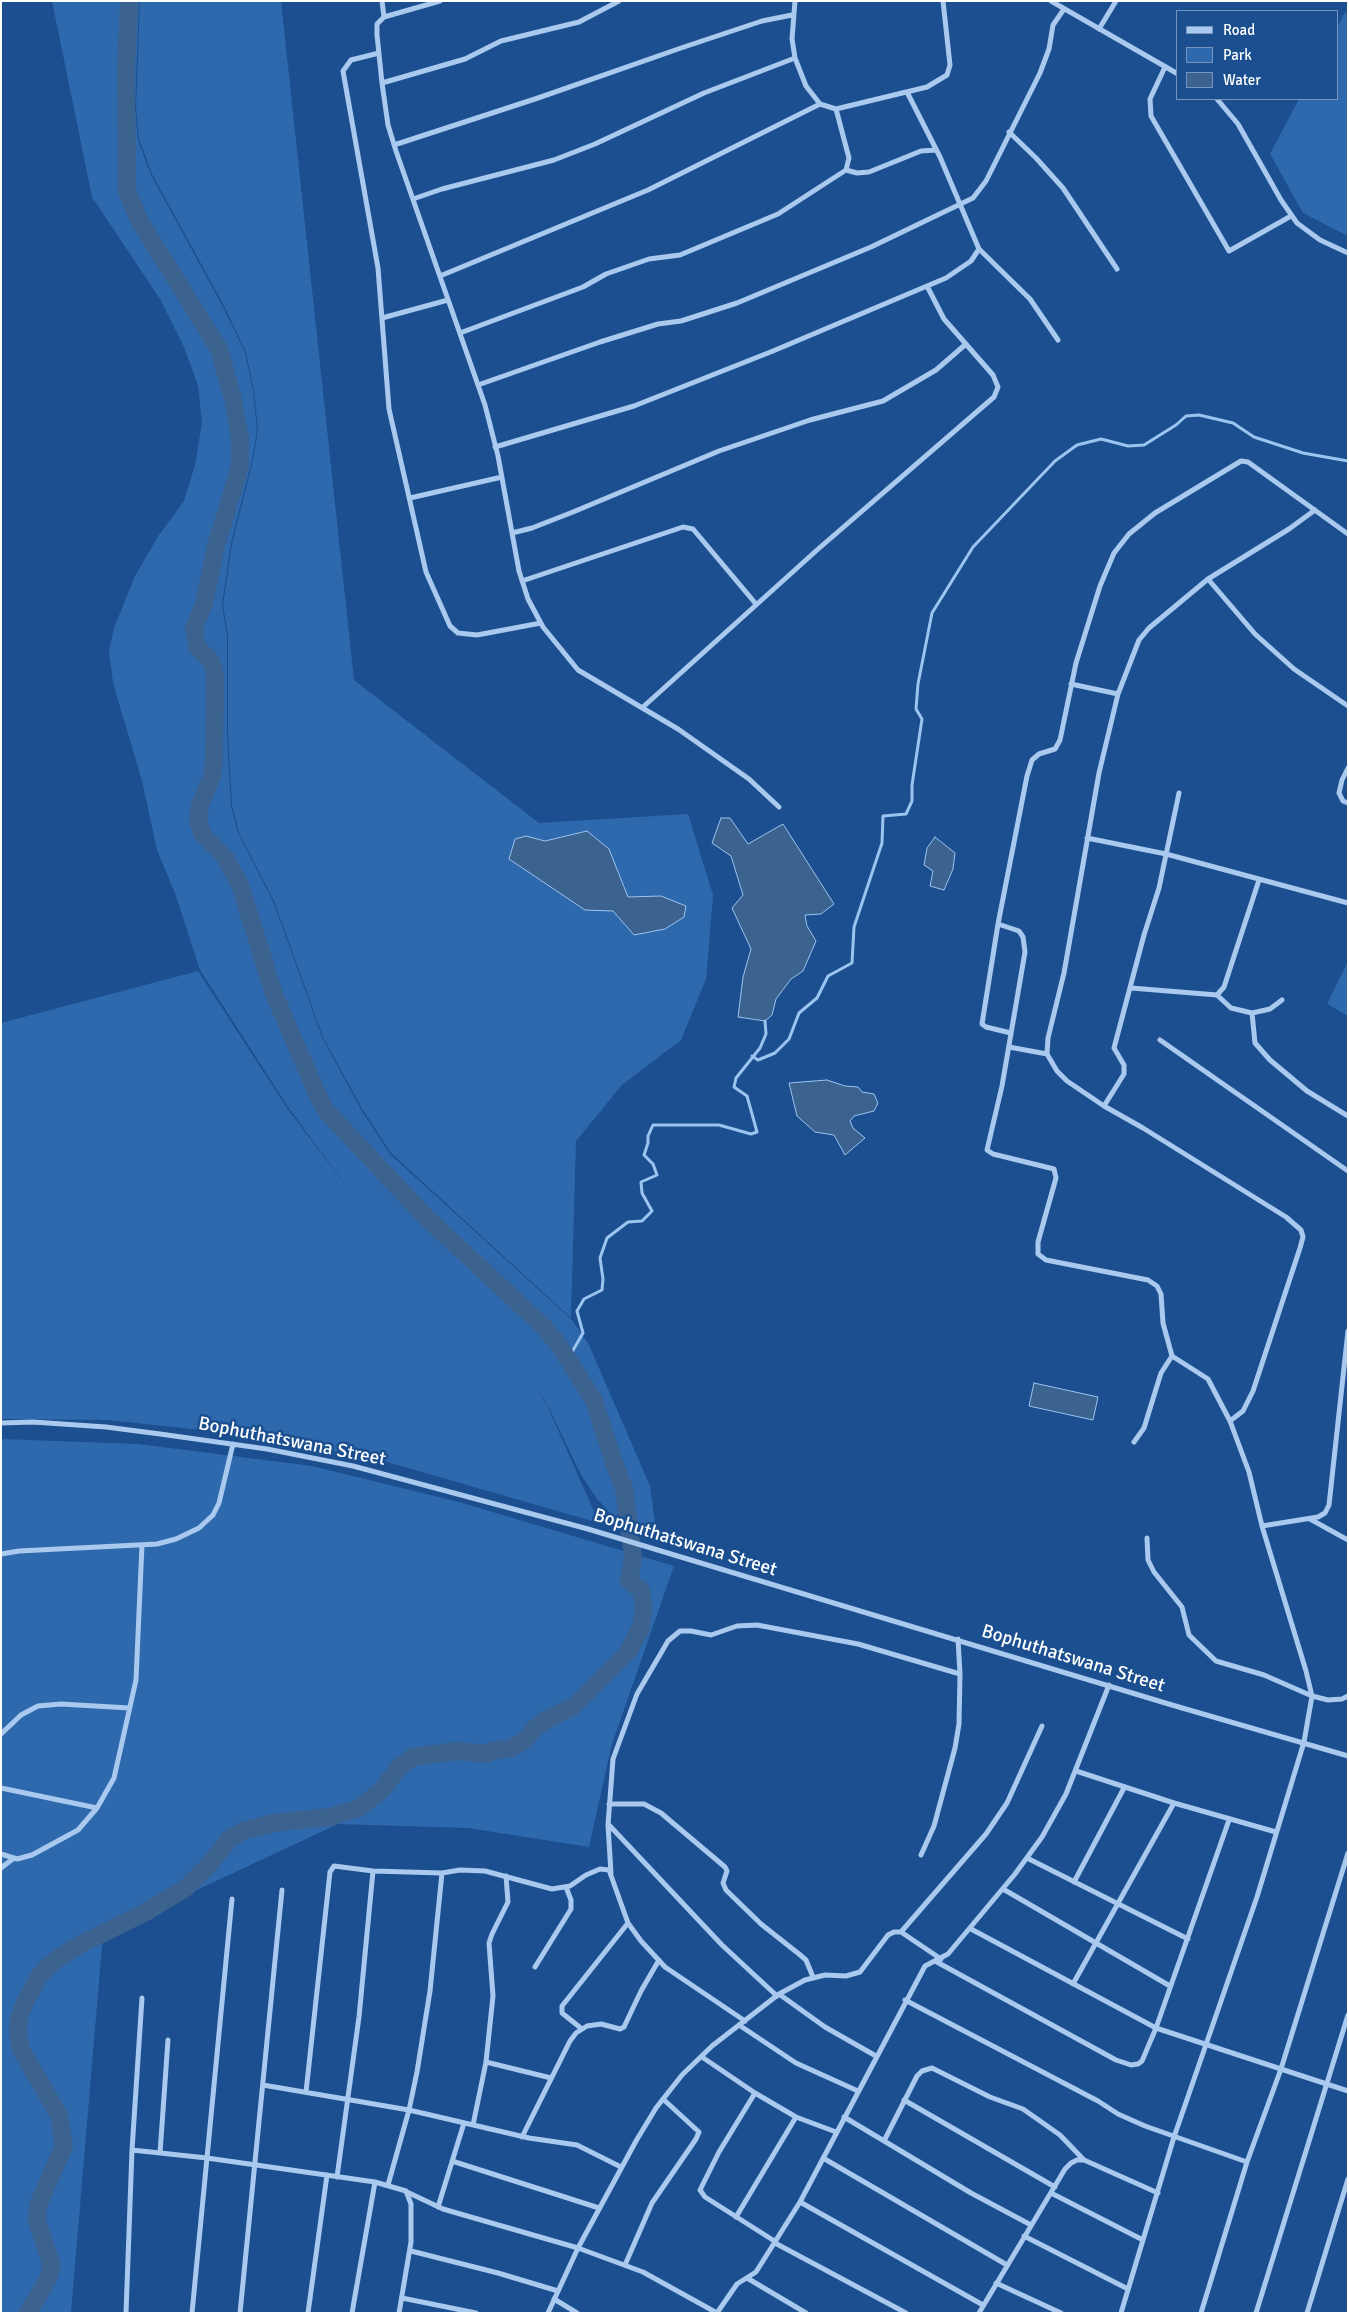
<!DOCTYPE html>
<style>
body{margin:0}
#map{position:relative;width:1349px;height:2314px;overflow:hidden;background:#1b4f8f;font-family:Signika,sans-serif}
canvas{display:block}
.frame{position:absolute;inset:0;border:2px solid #fff;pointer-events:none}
.legend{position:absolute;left:1176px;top:10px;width:162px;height:90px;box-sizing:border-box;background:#1b4f8f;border:1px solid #7695bc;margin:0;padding:6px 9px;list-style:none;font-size:15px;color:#fff}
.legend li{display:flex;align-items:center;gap:10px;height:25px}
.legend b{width:25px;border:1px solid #7695bc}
</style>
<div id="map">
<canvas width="1349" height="2314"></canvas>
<div class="frame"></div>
<ul class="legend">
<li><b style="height:6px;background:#a9c9ee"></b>Road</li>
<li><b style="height:14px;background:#2e69ad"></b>Park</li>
<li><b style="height:14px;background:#3c6290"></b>Water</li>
</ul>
</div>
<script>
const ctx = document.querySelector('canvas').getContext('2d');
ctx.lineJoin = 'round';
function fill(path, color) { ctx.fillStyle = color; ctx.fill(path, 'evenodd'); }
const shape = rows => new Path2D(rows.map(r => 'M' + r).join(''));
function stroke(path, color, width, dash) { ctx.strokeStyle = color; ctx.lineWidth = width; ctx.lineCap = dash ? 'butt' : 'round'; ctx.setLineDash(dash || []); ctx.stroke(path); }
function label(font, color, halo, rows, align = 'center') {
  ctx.font = font + ' Signika,sans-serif'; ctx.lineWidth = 5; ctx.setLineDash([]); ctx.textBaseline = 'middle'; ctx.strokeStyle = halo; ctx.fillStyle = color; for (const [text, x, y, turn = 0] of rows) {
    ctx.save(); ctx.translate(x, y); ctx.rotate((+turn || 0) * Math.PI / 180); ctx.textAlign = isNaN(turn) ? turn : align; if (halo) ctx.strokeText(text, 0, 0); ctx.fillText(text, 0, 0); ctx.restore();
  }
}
fill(shape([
 [52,1,139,1,135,107,138,140,151,175,222,305,245,352,253,391,257,430,252,460,231,543,222,605,227,637,227,734,231,806,238,833,273,901,322,1037,360,1108,390,1154,572,1320,589,1345,650,1486,656,1529,614,1517,597,1499,581,1475,547,1404,524,1370,547,1405,599,1523,387,1462,257,1436,108,1420,1,1419,1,1023,198,971,287,1108,355,1198,370,1212,355,1198,288,1107,200,970,175,893,157,850,142,781,113,683,109,650,114,628,135,576,159,535,184,501,195,465,202,423,198,385,184,347,160,299,92,197],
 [140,1,281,1,354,680,539,823,688,814,713,895,706,979,681,1040,622,1085,576,1141,571,1318,391,1153,361,1107,323,1037,274,901,239,833,232,805,228,734,228,636,223,605,232,544,253,460,258,430,254,391,246,352,223,304,152,174,139,139,136,107],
 [1345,12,1348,13,1348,236,1303,213,1270,154,1299,99,1338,99,1338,26],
 [1348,961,1348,1016,1327,1004],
 [1,1439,138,1444,312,1466,459,1502,674,1566,612,1744,589,1847,468,1828,338,1824,103,1934,71,2313,1,2313]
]), '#2e69ad');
const water = shape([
 [721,818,730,818,748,844,783,824,834,904,821,914,805,915,807,926,816,941,803,971,791,979,776,999,772,1015,765,1021,738,1017,743,977,751,949,732,908,743,895,731,856,712,843,721,818],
 [587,831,609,849,628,897,661,896,686,906,684,917,665,929,634,935,613,911,585,910,509,859,515,839,526,836,545,841,587,831],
 [935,837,955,853,953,869,944,890,930,886,933,871,924,865,927,848,935,837],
 [827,1080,845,1086,858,1087,862,1092,874,1094,878,1103,874,1111,854,1116,850,1121,853,1128,865,1138,845,1155,834,1135,815,1132,797,1116,789,1083,827,1080],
 [1034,1383,1098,1397,1093,1420,1029,1406,1034,1383]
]);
fill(water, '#3c6290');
stroke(water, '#9cc4f0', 1);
stroke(shape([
 [752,1056,758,1060,775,1053,789,1039,799,1013,817,998,828,976,852,963,854,927,882,843,883,816,906,814,912,801,912,785,922,719,916,709,918,684,932,613,973,547,1055,461,1077,445,1101,439,1128,446,1144,445,1176,425,1186,416,1199,415,1233,423,1254,437,1303,453,1348,461],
 [568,1359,583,1333,577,1311,584,1299,602,1290,603,1279,600,1258,607,1238,628,1222,642,1221,652,1211,642,1193,641,1182,657,1175,653,1164,644,1155,648,1143,648,1136,653,1125,719,1125,751,1134,757,1132,747,1096,734,1087,736,1078,760,1048,766,1034,765,1021]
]), '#9cc4f0', 3);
stroke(shape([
 [28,2313,47,2281,52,2266,37,2221,38,2205,64,2146,59,2115,21,2050,18,2033,19,2018,25,2002,40,1975,50,1964,77,1946,146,1912,187,1887,209,1865,229,1839,243,1831,273,1823,330,1817,359,1808,382,1790,400,1766,413,1757,456,1751,487,1754,494,1750,509,1749,524,1741,534,1729,546,1720,574,1706,628,1652,641,1627,644,1608,641,1590,629,1581,633,1557,624,1488,614,1463,594,1400,558,1344,544,1327,426,1217,327,1112,319,1098,274,994,240,885,225,857,203,835,198,821,200,805,212,776,214,760,215,677,212,662,197,647,194,628,204,604,216,546,240,466,240,438,233,399,219,349,139,220,127,191,126,68,129,1]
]), '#3c6290', 18);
stroke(shape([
 [382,1,384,17],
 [440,1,384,17,377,24,377,35,382,83,388,125,396,151,485,405,498,456,519,571,528,599,543,627,578,670,678,729,749,779,779,807],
 [795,1,792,39,795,58,806,86,820,104,836,109,927,87,947,75,950,65,943,1],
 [1051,1,1178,74],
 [1099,29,1116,1],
 [379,53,351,60,343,71,378,268,389,409,426,572,450,626,458,633,477,635,541,623],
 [1165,67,1150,99,1151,116,1229,251,1291,216],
 [382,83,465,59,501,41,579,22,619,1],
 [1217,99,1238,124,1281,200,1297,223,1320,240,1348,253],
 [1009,132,1036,158,1063,188,1117,269],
 [394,145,538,98,681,48,762,21,792,15],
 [846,170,857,173,869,172,921,151,936,150],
 [413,199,442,189,554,160,595,144,704,93,795,58],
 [979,249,1030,299,1058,340],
 [440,276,648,190,820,104],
 [382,318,448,300],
 [460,333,583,287,606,274,649,259,680,255,778,214,846,170,849,158,836,109],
 [478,385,600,342,658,324,681,321,737,303,871,247,973,198,986,181,1040,73,1049,49,1053,25,1064,9],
 [495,447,634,406,773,351,946,278,971,261,979,249,940,157,907,92],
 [410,498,502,477],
 [512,533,532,528,573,512,719,451,810,420,883,401,936,370,966,344],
 [1208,579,1255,634,1294,669,1348,706],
 [522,581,683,527,693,529,756,604],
 [1071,684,1118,694],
 [643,707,817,550,994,397,998,387,993,375,944,319,927,286],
 [1348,768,1342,780,1339,793,1343,801,1348,803],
 [1087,838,1166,854,1348,903],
 [998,924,1019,931,1023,937,1025,952,1002,1086,987,1150,993,1154,1054,1169,1056,1178,1038,1242,1038,1254,1046,1260,1148,1280,1157,1286,1161,1294,1163,1323,1172,1356,1208,1379,1230,1421,1249,1472,1262,1526,1306,1671,1312,1696,1304,1742,1257,1897,1174,2137,1121,2313],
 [1131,988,1217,995,1224,987,1259,880],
 [1217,995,1231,1008,1252,1013,1270,1009,1282,1000],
 [1252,1013,1255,1043,1270,1060,1307,1091,1348,1116],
 [1011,1033,986,1027,982,1024,998,924,1027,776,1032,760,1039,754,1055,749,1060,740,1076,663,1100,586,1114,553,1129,534,1155,513,1241,461,1248,462,1348,534],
 [1160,1040,1348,1171],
 [1009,1047,1047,1054],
 [1104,1106,1124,1074,1124,1065,1114,1048,1144,935,1159,888,1179,793],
 [1230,1421,1243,1411,1253,1391,1300,1248,1303,1237,1301,1230,1286,1217,1143,1128,1104,1106,1067,1081,1057,1071,1047,1054,1048,1038,1064,973,1099,773,1118,694,1139,640,1149,628,1208,579,1289,529,1315,510],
 [1,1423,33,1422,106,1427,160,1434,267,1449,353,1466,588,1529,1172,1705,1348,1756],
 [1134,1442,1144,1428,1161,1373,1172,1356],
 [1310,1519,1348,1540],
 [1262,1526,1318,1517,1325,1513,1329,1505,1348,1331],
 [1147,1538,1148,1560,1154,1572,1182,1607,1189,1635,1216,1661,1264,1675,1312,1696,1328,1700,1342,1699,1348,1696],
 [1,1554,19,1551,157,1544,176,1539,199,1528,213,1515,219,1503,233,1444],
 [1,1734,21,1715,38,1706,61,1704,129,1708],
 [1076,1771,1174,1803,1276,1832],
 [1,1788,97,1808],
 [609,1804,644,1804,661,1813,725,1867,727,1871,723,1883,726,1890,761,1924,799,1954,806,1960,813,1977],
 [609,1825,722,1945,777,1996],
 [1,1854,17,1859,32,1855,78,1830,97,1808,114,1778,136,1680,142,1545],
 [921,1855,934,1826,955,1748,959,1724,960,1674,958,1639],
 [1027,1858,1188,1939],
 [1,1868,14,1858],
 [611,1873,608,1825,613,1759,637,1694,668,1641,680,1631,691,1631,711,1635,737,1626,757,1625,858,1644,960,1674],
 [1074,1882,1124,1788],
 [1003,1889,1170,1986],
 [971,1929,1156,2028,1348,2091],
 [901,1932,986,1834,1007,1803,1042,1726],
 [935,1961,1116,2060,1131,2065,1138,2064,1142,2061,1156,2028,1229,1820],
 [535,1967,571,1909,571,1900,566,1887],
 [1073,1984,1174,1803],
 [779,1994,825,2027,876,2056],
 [905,2000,1098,2101,1118,2114,1145,2126,1247,2162],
 [739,2025,796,2063,858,2091],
 [582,2029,562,2013,562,2006,628,1923],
 [702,2057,755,2093,796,2117,836,2132],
 [486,2062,551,2078],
 [263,2085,409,2110,529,2138,577,2145,621,2167],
 [306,2092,330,1872,334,1866,373,1871,442,1873,460,1870,485,1871,552,1889,570,1886,586,1875,600,1869,609,1870,628,1923,641,1941,665,1967,745,2021],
 [755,2093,719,2152,700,2190,705,2197,776,2242],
 [904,2100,1055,2187],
 [844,2117,971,2193,1031,2225],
 [473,2125,486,2062,493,1996,489,1943,492,1934,508,1902,506,1876],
 [522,2137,570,2041,576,2033,587,2026,601,2024,620,2029,624,2027,641,1991,659,1960],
 [884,2141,917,2076,922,2071,932,2068,990,2097,1023,2109,1060,2135,1084,2160],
 [132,2150,207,2158,375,2182,406,2191,411,2204,411,2242,399,2313],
 [160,2153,168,2040],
 [823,2158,1007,2265],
 [452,2161,599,2208],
 [337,2177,359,2017,373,1871],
 [388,2185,409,2110,417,2072,430,1991,442,1873],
 [407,2192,443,2209,578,2248,643,2272,717,2313],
 [1051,2193,1143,2240],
 [800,2202,983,2305],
 [438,2207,464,2123],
 [736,2217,796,2117],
 [1024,2236,1128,2289],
 [775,2243,906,2313],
 [411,2251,498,2273,558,2291],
 [625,2265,652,2203,696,2139,699,2132,663,2099],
 [747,2278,806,2313],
 [996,2283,1061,2313],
 [402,2298,476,2313],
 [554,2299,577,2313],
 [126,2313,132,2150,142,1998],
 [192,2313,232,1899],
 [240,2313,282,1890],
 [308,2313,327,2175],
 [352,2313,375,2182],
 [548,2313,578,2248,636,2141,656,2108,682,2075,712,2046,779,1994,805,1980,825,1975,846,1976,860,1972,888,1935,894,1932,901,1932,941,1959],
 [717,2313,737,2284,756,2272,800,2202,925,1966,948,1954,1015,1874,1042,1837,1066,1794,1109,1685],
 [979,2313,1065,2169,1071,2163,1077,2160,1084,2160,1158,2193],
 [1201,2313,1247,2162,1281,2069,1348,1853],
 [1256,2313,1348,2015],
 [1307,2313,1348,2179]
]), '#a9c9ee', 5);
label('19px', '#fff', '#1b4f8f', [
 ["Bophuthatswana Street",292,1442,11],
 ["Bophuthatswana Street",685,1543,17],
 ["Bophuthatswana Street",1073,1659,17]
]);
</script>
